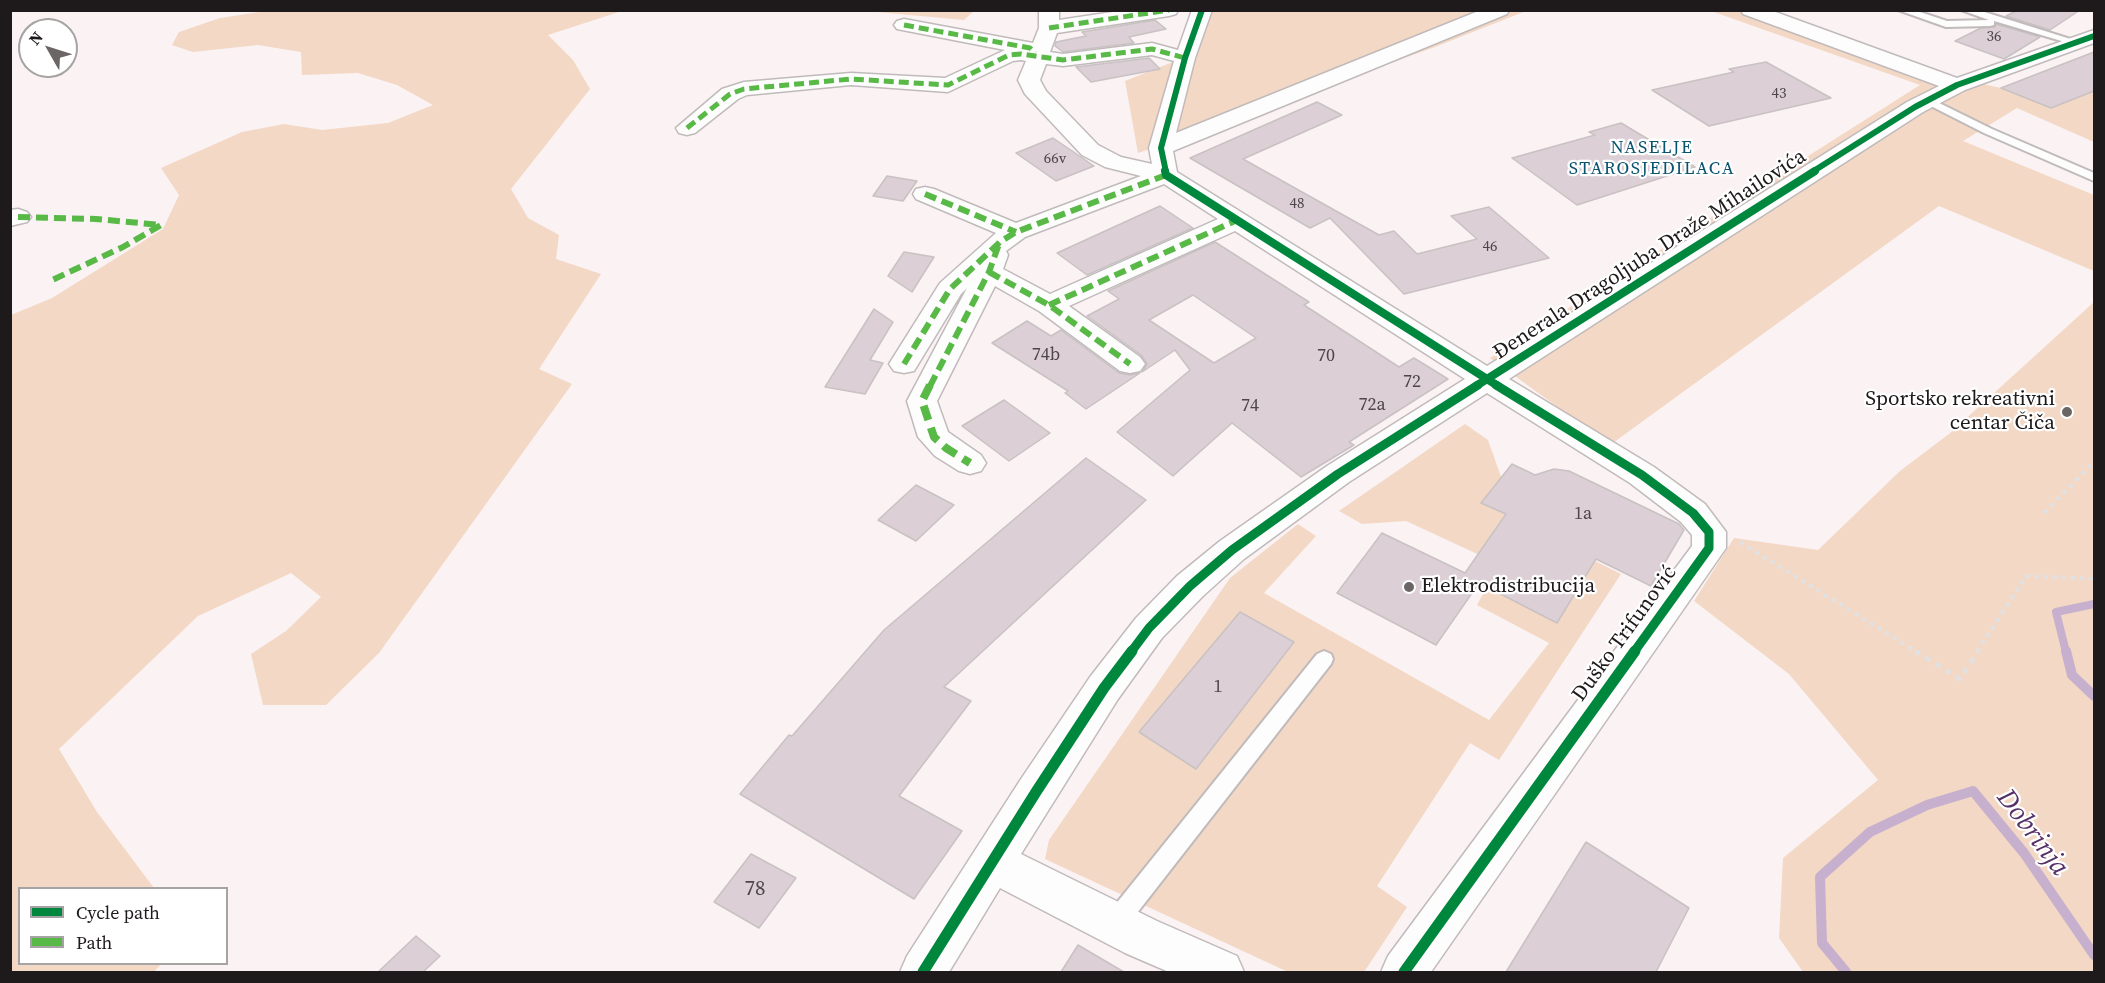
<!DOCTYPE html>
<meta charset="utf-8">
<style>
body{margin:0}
#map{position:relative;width:2105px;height:983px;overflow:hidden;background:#fbf2f3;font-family:"Source Serif 4",serif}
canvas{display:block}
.frame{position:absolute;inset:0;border:12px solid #1e191a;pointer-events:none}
.legend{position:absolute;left:18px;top:887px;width:210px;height:78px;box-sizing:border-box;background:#fff;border:2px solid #a5a3a3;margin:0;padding:8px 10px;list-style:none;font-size:18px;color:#1e191a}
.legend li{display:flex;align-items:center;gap:12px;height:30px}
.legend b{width:30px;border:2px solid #a5a3a3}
.north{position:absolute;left:18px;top:18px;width:60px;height:60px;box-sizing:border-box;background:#fff;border:2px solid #a5a3a3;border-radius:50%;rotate:309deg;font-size:16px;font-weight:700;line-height:24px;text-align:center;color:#1e191a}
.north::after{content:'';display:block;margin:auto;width:21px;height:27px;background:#6b6566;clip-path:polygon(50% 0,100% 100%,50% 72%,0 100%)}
</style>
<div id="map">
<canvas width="2105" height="983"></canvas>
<div class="frame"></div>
<ul class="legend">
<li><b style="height:8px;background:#00873e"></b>Cycle path</li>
<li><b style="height:8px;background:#58b947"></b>Path</li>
</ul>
<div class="north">N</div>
</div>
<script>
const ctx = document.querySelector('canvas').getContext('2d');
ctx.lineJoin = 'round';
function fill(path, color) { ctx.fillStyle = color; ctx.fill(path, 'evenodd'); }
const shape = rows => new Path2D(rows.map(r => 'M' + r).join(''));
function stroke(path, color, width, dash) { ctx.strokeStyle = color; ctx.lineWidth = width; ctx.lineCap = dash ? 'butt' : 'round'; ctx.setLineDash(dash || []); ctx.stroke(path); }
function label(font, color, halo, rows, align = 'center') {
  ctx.font = font + ' "Source Serif 4",serif'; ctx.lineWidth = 4.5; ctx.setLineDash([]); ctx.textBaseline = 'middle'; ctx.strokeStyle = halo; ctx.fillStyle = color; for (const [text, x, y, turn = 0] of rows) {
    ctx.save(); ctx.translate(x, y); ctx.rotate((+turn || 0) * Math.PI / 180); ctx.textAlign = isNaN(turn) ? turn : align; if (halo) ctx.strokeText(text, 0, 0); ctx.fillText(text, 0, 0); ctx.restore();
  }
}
fill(shape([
 [266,11,622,11,548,35,573,60,590,89,511,189,528,218,559,235,556,259,601,274,539,369,572,384,379,653,326,705,263,705,251,654,286,631,321,597,291,573,198,616,59,749,97,812,154,888,20,888,20,964,161,964,154,972,11,972,11,315,52,298,163,229,179,195,161,168,242,132,284,124,322,130,388,123,433,105,397,85,358,73,302,75,301,52,258,45,193,52,172,45,179,32,220,18],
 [866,11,974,10,974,11,964,20],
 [1208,11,1526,11,1435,47,1138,153,1125,81,1193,54],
 [1711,11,1760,11,1938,74,2001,88,2094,52,2094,142,2017,108,1963,141,2094,195,2094,271,1939,206,1610,445,1490,358,1920,85],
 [2094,302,2094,972,1803,972,1779,938,1783,858,1878,780,1789,674,1694,601,1734,538,1818,550,1900,471,1949,434],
 [1465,424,1488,440,1511,505,1488,540,1523,557,1499,594,1557,623,1595,561,1621,574,1499,760,1470,743,1377,886,1407,907,1364,972,1288,972,1045,859,1049,840,1230,578,1298,524,1316,536,1264,593,1489,720,1549,643,1477,605,1499,564,1406,521,1362,524,1339,511]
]), '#f3d8c5');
stroke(shape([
 [2066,652,2056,612,2094,604]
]), '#c6b0ce', 8);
stroke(shape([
 [2066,651,2072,675,2094,696],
 [1846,972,1822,943,1820,877,1870,832,1927,805,1973,791,2024,853,2094,955]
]), '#c6b0ce', 10);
const building = shape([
 [2018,10,2080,10,2050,30,2006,16,2018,10],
 [1155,20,1166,29,1129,37,1134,43,1063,52,1055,46,1056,42,1086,36,1082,32,1155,20],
 [1996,24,2040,37,2004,59,1955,41,1981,28,1995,27,1996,24],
 [2094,52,2094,91,2051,108,2001,88,2094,52],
 [1149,58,1160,69,1091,82,1076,67,1149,58],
 [1766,62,1831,98,1709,126,1652,90,1734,72,1729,69,1766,62],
 [1317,102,1342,115,1243,159,1379,235,1394,231,1417,254,1477,239,1451,216,1489,207,1549,258,1404,294,1330,218,1310,228,1190,158,1317,102],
 [1621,123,1695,167,1577,205,1512,158,1595,135,1589,132,1621,123],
 [1053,138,1081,157,1094,166,1056,181,1016,153,1053,138],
 [887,176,917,181,903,201,873,196,887,176],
 [1160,206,1193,228,1087,275,1057,253,1160,206],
 [1215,242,1309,302,1304,305,1399,367,1414,358,1448,379,1349,442,1354,445,1301,477,1232,423,1173,476,1117,432,1190,370,1175,350,1142,372,1147,364,1141,355,1087,316,1119,299,1108,291,1215,242],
 [1193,295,1256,338,1214,363,1149,320,1193,295],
 [904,252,934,257,912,292,888,276,904,252],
 [874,309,893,322,870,360,883,363,865,394,825,387,874,309],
 [1027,321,1051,336,1061,330,1119,373,1130,375,1140,373,1086,409,1065,393,1068,391,992,343,1027,321],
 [1004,400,1050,433,1009,461,962,426,1004,400],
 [1086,458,1146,500,944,687,971,701,899,796,962,831,914,899,740,794,789,735,792,736,884,630,1086,458],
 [1512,464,1535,475,1554,469,1569,471,1679,524,1684,530,1651,586,1596,559,1557,623,1479,583,1436,645,1337,593,1382,533,1465,573,1506,514,1481,503,1512,464],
 [916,485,954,505,916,541,878,520,916,485],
 [1240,612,1294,642,1196,769,1139,732,1240,612],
 [1586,842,1689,908,1656,972,1506,972,1586,842],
 [751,854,796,878,759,928,714,902,751,854],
 [416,936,440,956,423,972,378,972,416,936],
 [1078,945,1124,972,1061,972,1078,945]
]);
fill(building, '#dccfd5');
stroke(building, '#c8c2c3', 1.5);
const lane = shape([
 [1898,10,1914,10,1947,21,1989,20,1961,10,1978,10,2080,42,2075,45,1994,21,1994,25,1990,26,1946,27,1898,10],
 [1927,97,1992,129,2094,173,2094,181,1984,133,1923,102,1923,98,1927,97],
 [1324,651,1331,654,1333,659,1331,664,1123,931,1115,934,1107,931,1104,923,1107,915,1317,654,1324,651]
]);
const street = shape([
 [1039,10,1059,10,1059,20,1126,10,1178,10,1176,14,1169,16,1057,33,1050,52,1063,54,1152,43,1178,50,1192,10,1212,10,1195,58,1176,133,1481,10,1509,10,1507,14,1173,151,1177,172,1487,366,1907,102,1939,86,1743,14,1741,10,1770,10,1957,78,2094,30,2094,43,1965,90,1923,112,1509,379,1654,467,1705,504,1726,532,1726,548,1431,972,1381,972,1388,956,1692,546,1692,535,1681,522,1630,483,1487,393,1349,482,1244,559,1203,596,1162,638,1118,699,1021,854,1157,921,1237,956,1244,972,1169,972,1125,953,1000,888,949,972,900,972,907,956,1021,779,1090,677,1136,618,1177,576,1220,541,1327,466,1465,379,1235,231,1069,306,1140,357,1145,364,1140,371,1130,373,1120,371,1039,311,995,286,937,401,948,432,981,455,986,463,981,471,970,474,959,471,935,456,918,437,907,401,967,288,961,294,914,371,904,373,894,371,889,364,940,283,996,233,916,199,913,194,916,189,925,187,934,189,1016,223,1141,176,1105,167,1082,155,1025,94,1018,80,1026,61,1021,60,1013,61,948,92,851,85,747,95,738,99,695,133,687,135,679,133,676,128,722,89,744,82,851,73,945,78,1005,50,897,29,894,25,897,21,904,19,1033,43,1039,28,1039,10],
 [1152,55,1174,61,1149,148,1152,164,1121,157,1098,145,1046,91,1040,80,1046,64,1063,66,1152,55],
 [1164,184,1218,219,1050,294,1003,269,1008,255,1006,251,1025,237,1164,184],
 [18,209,27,212,31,217,27,222,10,226,10,210,18,209]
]);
stroke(lane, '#c1babb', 4);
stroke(street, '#c1babb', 3);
stroke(shape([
 [2044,513,2094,462],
 [1740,542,1917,652],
 [1977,652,2026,576,2094,579]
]), '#e2e0e0', 4, [4.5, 4.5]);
stroke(shape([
 [1915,651,1960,679,1978,651]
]), '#e2e0e0', 4.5, [6, 6]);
fill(lane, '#fefdfd');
fill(street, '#fefdfd');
stroke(shape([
 [904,25,1030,48,1035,53],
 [1049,28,1169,10],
 [687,128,730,94,744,89,851,79,948,85,1009,55,1021,54,1063,60,1152,49,1185,58]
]), '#58b947', 5, [10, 5]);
stroke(shape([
 [925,194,1016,232],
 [18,217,96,219,161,225,123,247,50,281],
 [989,272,1049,305,1130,364],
 [1049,305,1235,221],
 [904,364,950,289,1000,242,1016,232,1166,175],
 [930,386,989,272,999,244]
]), '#58b947', 6, [12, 6]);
stroke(shape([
 [930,385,922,401,934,437,946,448,970,463]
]), '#58b947', 8, [15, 8]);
stroke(shape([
 [1166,172,1161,148,1185,58,1202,10],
 [1812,172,1915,107,1957,85,2094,36]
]), '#00873e', 6);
stroke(shape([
 [1165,171,1166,175,1498,386],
 [1476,386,1815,171]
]), '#00873e', 8);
stroke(shape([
 [1496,385,1642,475,1693,513,1709,532,1709,548,1634,652],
 [1131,652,1149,628,1190,586,1232,550,1338,474,1478,385]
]), '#00873e', 9);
stroke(shape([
 [923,972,1036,792,1104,688,1132,651],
 [1404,972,1635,651]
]), '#00873e', 11);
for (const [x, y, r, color] of [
 [2067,412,6,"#6b6566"],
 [1409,587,6,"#6b6566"]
]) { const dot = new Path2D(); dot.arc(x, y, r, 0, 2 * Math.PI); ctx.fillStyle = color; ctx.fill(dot); stroke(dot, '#fff', 2); }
label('15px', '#4e4649', null, [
 ["36",1994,37],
 ["43",1779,94],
 ["66v",1055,159],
 ["48",1297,204],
 ["46",1490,247]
]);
ctx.letterSpacing = '1.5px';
label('18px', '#0a536f', '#fff', [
 ["NASELJE",1652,148],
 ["STAROSJEDILACA",1652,169]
]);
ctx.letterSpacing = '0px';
label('18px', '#4e4649', null, [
 ["74b",1046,355],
 ["70",1326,356],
 ["72",1412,382],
 ["72a",1372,405],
 ["74",1250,406],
 ["1a",1583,514],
 ["1",1218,687]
]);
label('21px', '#1e191a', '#fff', [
 ["Đenerala Dragoljuba Draže Mihailovića",1650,255,-33],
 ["Duško Trifunović",1625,634,-54]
]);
label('21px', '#1e191a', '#fff', [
 ["Sportsko rekreativni",2055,400],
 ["centar Čiča",2055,424],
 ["Elektrodistribucija",1421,587,"left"]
], 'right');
label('21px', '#4e4649', null, [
 ["78",755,890]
]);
label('italic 27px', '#563168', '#fff', [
 ["Dobrinja",2032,833,53]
]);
</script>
